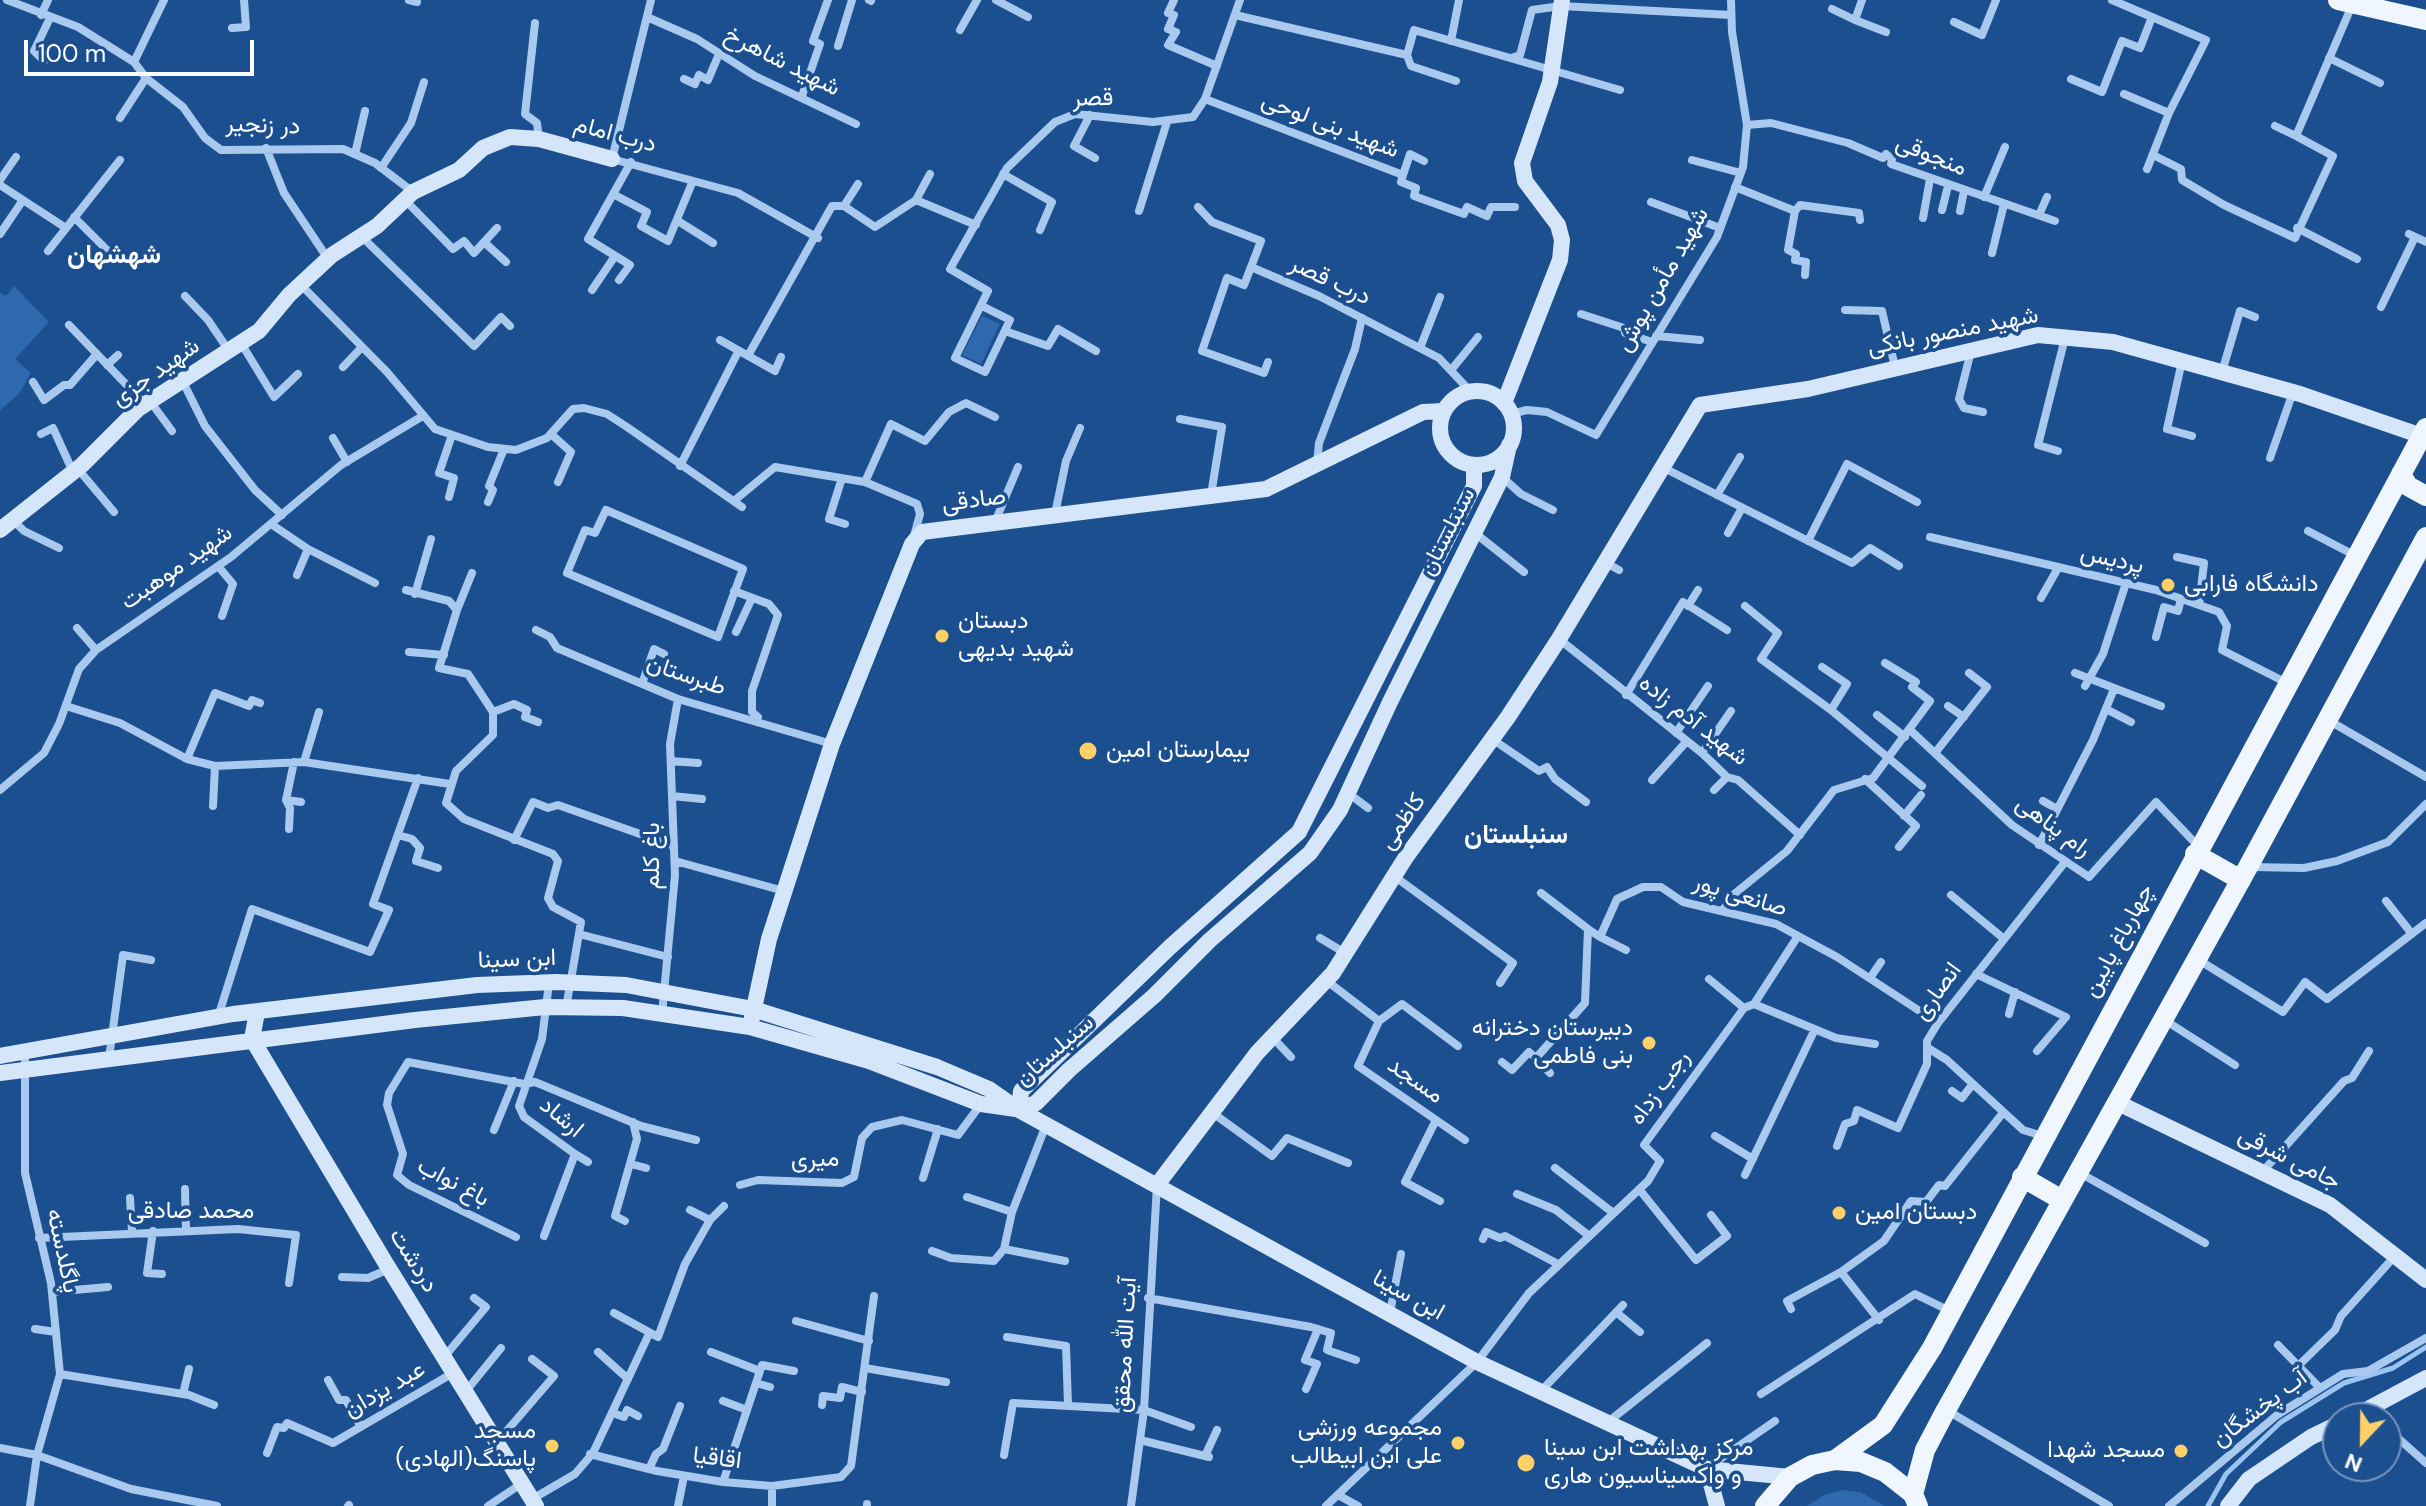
<!DOCTYPE html>
<meta charset="utf-8">
<style>
body{margin:0}
#map{position:relative;width:2426px;height:1506px;overflow:hidden;background:#1b4f8f;font-family:"DM Sans",sans-serif}
canvas{display:block}
.north{position:absolute;left:2322px;top:1402px;width:80px;height:80px;box-sizing:border-box;background:#1b4f8f;border:2px solid #7695bc;border-radius:50%;rotate:202deg;font-size:22px;font-weight:700;line-height:32px;text-align:center;color:#fff}
.north::after{content:'';display:block;margin:auto;width:28px;height:36px;background:#ffd166;clip-path:polygon(50% 0,100% 100%,50% 72%,0 100%)}
.scale{position:absolute;left:24px;top:40px;width:230px;height:36px;box-sizing:border-box;border:4px solid #fff;border-top:0;padding-left:10px;font-size:24px;line-height:28px;white-space:nowrap;color:#fff;-webkit-text-stroke:6px #1b4f8f;paint-order:stroke}
</style>
<div id="map">
<canvas width="2426" height="1506"></canvas>
<div class="north">N</div>
<div class="scale">100 m</div>
</div>
<script>
const ctx = document.querySelector('canvas').getContext('2d');
ctx.lineJoin = 'round';
function fill(path, color) { ctx.fillStyle = color; ctx.fill(path, 'evenodd'); }
const shape = rows => new Path2D(rows.map(r => 'M' + r).join(''));
function stroke(path, color, width, dash) { ctx.strokeStyle = color; ctx.lineWidth = width; ctx.lineCap = dash ? 'butt' : 'round'; ctx.setLineDash(dash || []); ctx.stroke(path); }
function label(font, color, halo, rows, align = 'center') {
  ctx.font = font + ' "DM Sans",Vazirmatn,sans-serif'; ctx.lineWidth = 7; ctx.setLineDash([]); ctx.textBaseline = 'middle'; ctx.strokeStyle = halo; ctx.fillStyle = color; for (const [text, x, y, turn = 0] of rows) {
    ctx.save(); ctx.translate(x, y); ctx.rotate((+turn || 0) * Math.PI / 180); ctx.textAlign = isNaN(turn) ? turn : align; if (halo) ctx.strokeText(text, 0, 0); ctx.fillText(text, 0, 0); ctx.restore();
  }
}
fill(shape([
 [14,286,49,322,15,359,31,373,19,394,0,410,0,292,6,296],
 [982,316,1000,324,981,364,962,355],
 [1842,1490,1860,1492,1885,1506,1807,1506,1824,1495]
]), '#2e69ad');
stroke(shape([
 [2208,1506,2226,1474,2281,1422,2344,1383,2393,1368,2426,1347]
]), '#9cc4f0', 5);
stroke(shape([
 [7,0,78,27,134,62,146,78,183,107,205,138,221,150,343,149,375,163,413,192],
 [409,0,417,2],
 [651,0,612,159,738,193,818,238],
 [869,0,871,1],
 [996,0,1028,17],
 [1174,0,1168,13,1174,15,1168,29,1176,32,1168,45,1217,66],
 [1862,0,1855,20,1886,32],
 [2112,0,2206,40,2169,113,2147,169],
 [1832,9,1855,20],
 [41,15,48,0],
 [1235,15,1407,55,1414,30,1620,90],
 [647,17,697,39,755,76,856,124],
 [1954,22,1982,35,1996,0],
 [535,23,525,114,537,123,539,139],
 [232,28,246,27,244,0],
 [960,30,977,0],
 [1451,41,1459,0],
 [838,46,852,0],
 [1407,55,1411,66,1456,81],
 [1511,58,1520,55,1532,10,1561,6,1731,15],
 [2329,58,2380,83],
 [44,61,34,51,50,18],
 [134,62,164,0],
 [684,79,695,84,699,75,708,80,719,54],
 [2071,79,2102,92,2122,41,2140,48,2152,17],
 [2124,94,2169,113],
 [802,96,820,44,813,41,828,0],
 [1205,99,1403,175,1401,182,1416,188,1414,196,1464,214,1467,207,1487,216,1491,207,1515,207],
 [1090,115,1074,146,1095,158],
 [120,118,146,78],
 [1747,125,1771,123,1848,143,1883,158,1886,154,1892,159,1891,164,2055,221],
 [2275,126,2296,136],
 [266,148,284,193,328,259],
 [355,154,365,111],
 [2153,155,2181,169,2182,180,2224,205,2295,238,2333,156,2296,136,2353,3],
 [1692,160,1741,173],
 [381,168,411,123,424,82],
 [1003,174,1052,202,1040,230],
 [1403,175,1410,154,1424,161],
 [0,180,16,157],
 [0,185,66,228],
 [1735,187,1795,211,1800,205,1859,213,1860,220],
 [613,194,647,212,641,226,668,241,692,183],
 [1984,197,2005,147],
 [405,200,453,249,464,241,474,253,497,228],
 [916,200,930,174],
 [1651,202,1720,228],
 [844,206,858,184],
 [1198,207,1212,222,1261,241,1251,267,1319,296,1439,358,1471,392],
 [1942,210,1948,186],
 [1139,211,1167,122],
 [1795,211,1788,250,1796,254,1795,260,1806,262,1805,275],
 [1960,211,1964,191],
 [2039,215,2047,197],
 [74,217,107,250],
 [1923,218,1930,179],
 [678,221,713,243],
 [2297,228,2357,259],
 [0,234,23,200],
 [2409,234,2426,242],
 [362,237,474,346,501,317,510,326],
 [484,242,506,262],
 [48,251,120,160],
 [1992,253,2004,204],
 [1251,267,1244,285,1227,278,1202,351,1264,373,1268,362],
 [619,280,630,265,588,239,631,162],
 [301,285,387,372,435,429,488,447,516,450,547,438,573,409,584,408,607,414,627,427,742,507],
 [592,290,615,256],
 [185,296,208,320,229,351],
 [982,306,1010,320,985,372,955,358,988,291,950,269,1007,168,1055,122,1075,114,1153,122,1193,117,1205,99,1240,0],
 [2381,307,2415,237],
 [1845,310,1882,311,1895,367],
 [1581,314,1624,328,1625,333,1652,342],
 [69,325,145,404],
 [1005,331,1048,346,1058,329,1096,351],
 [1656,336,1700,340],
 [720,340,775,371,781,357],
 [241,343,274,397,298,374],
 [1420,348,1440,297],
 [1971,351,1959,399,1964,408,1983,412],
 [749,354,832,206,844,206,875,227,916,200,976,225],
 [2182,361,2167,429,2192,436],
 [107,365,118,355],
 [343,367,362,347],
 [1452,369,1478,337],
 [2222,372,2240,311,2255,317],
 [182,380,205,426,255,490,282,515],
 [33,382,44,400,64,385,70,385,97,354],
 [150,401,172,431],
 [1511,414,1527,410,1547,412,1596,435,1717,237,1743,167,1747,125,1732,32,1731,0],
 [1180,419,1222,427,1211,495],
 [41,434,53,428,73,472],
 [551,434,571,452,558,482],
 [333,438,347,462],
 [2058,451,2038,445,2065,338],
 [2270,458,2293,392],
 [1317,464,1319,443,1355,349,1362,318],
 [680,466,738,352],
 [1662,467,1852,563,1870,548,1899,566],
 [78,469,114,512],
 [1502,477,1521,494,1553,510],
 [842,478,829,519,845,524],
 [865,482,891,424,925,441,949,412,966,403,995,417],
 [1717,495,1740,457],
 [449,497,454,478,439,473,452,435],
 [735,500,775,467,865,482,917,504,920,514,914,536],
 [488,502,493,490,489,486,504,449],
 [606,510,743,569,718,637,567,573,585,530,595,533,606,510],
 [1055,514,1066,461,1080,428],
 [13,520,24,531,59,548],
 [995,522,1018,467],
 [271,524,308,549,375,583],
 [2308,531,2356,556],
 [1475,533,1524,572],
 [1728,533,1742,508],
 [1930,537,2156,590,2219,612,2227,626,2222,650,2287,683],
 [1808,541,1847,464,1917,502],
 [2177,557,2204,563,2199,605],
 [1606,563,1619,570],
 [218,566,233,584,222,616],
 [297,575,308,549],
 [406,590,449,601,457,610,439,668,468,674,493,712,493,735,456,771,446,803,464,819,553,854,558,861,548,898,553,907,581,922,566,1008],
 [734,591,769,604,778,615,752,691,752,712,758,717],
 [415,594,431,539],
 [2041,598,2058,568],
 [1688,606,1698,590],
 [1745,606,1778,633,1761,659,1831,710,1922,786],
 [457,610,472,573],
 [77,628,96,650],
 [536,630,550,637,557,648,678,699,832,744],
 [736,632,752,598],
 [2156,637,2164,607,2178,611,2181,599],
 [1559,639,1702,753,1727,777,1738,780,1800,835],
 [409,652,444,655],
 [1822,667,1847,684,1831,710],
 [2075,673,2161,706],
 [642,684,654,649,664,654],
 [2085,686,2103,654,2126,583],
 [1626,695,1683,602,1727,630],
 [66,706,120,723,187,759,215,766,304,762,450,784],
 [1948,706,1964,717],
 [2106,709,2131,722],
 [493,712,514,704,527,710,525,717,538,722],
 [1877,715,1905,737],
 [2328,720,2426,777],
 [1910,730,2012,825,2089,877,2156,802,2198,846],
 [1676,733,1708,686],
 [1492,739,1539,771,1547,767,1555,779,1586,802],
 [1702,753,1731,711],
 [1935,753,1987,687,1969,673],
 [187,759,215,693,249,706,252,700,260,703],
 [671,761,698,763],
 [304,762,319,712],
 [1865,779,1916,826,1899,847],
 [1652,780,1687,741],
 [0,790,44,753,59,724,79,669,96,650,231,557,341,465,421,417],
 [1714,790,1727,777],
 [1348,793,1368,808],
 [672,796,702,799],
 [286,800,301,802],
 [2043,801,2057,809],
 [213,806,215,766],
 [1904,816,1921,795],
 [289,829,290,808,286,800,294,762],
 [398,835,412,839,420,848,416,861,438,868],
 [514,840,533,802,548,808,558,805,674,846],
 [2039,845,2093,740,2114,689],
 [675,861,784,891],
 [2251,867,2304,868,2337,861,2388,842,2426,804],
 [1394,876,1513,963,1500,983],
 [1541,893,1588,929],
 [1951,895,2003,938],
 [2386,901,2412,934],
 [1723,910,1733,895,1787,851,1834,790,1873,778,1930,701,1912,687,1916,682,1885,663],
 [579,934,668,957],
 [1600,937,1626,950],
 [1320,938,1345,953],
 [2197,959,2283,1012,2305,982,2327,999,2426,923],
 [1976,974,2066,1017,2037,1051],
 [1870,978,1881,962],
 [1709,979,1744,1008],
 [1327,981,1379,1021,1358,1066,1465,1140],
 [1754,1004,1836,1038,1875,1044],
 [662,1014,675,875,670,744,678,699],
 [2009,1014,2015,992],
 [218,1017,252,909,370,952,389,910,373,904,418,778],
 [2163,1019,2235,1065],
 [1379,1021,1402,1004,1458,1046],
 [1273,1038,1291,1057],
 [1928,1048,1947,1060,2023,1130,2043,1136],
 [25,1052,25,1173,51,1283,60,1374,37,1455,30,1506],
 [109,1058,123,955,151,960],
 [1536,1058,1550,1073],
 [1502,1062,1512,1070,1529,1052,1536,1058,1585,1003,1588,929,1600,937,1617,899,1643,887,1661,887,1683,902,1776,924,1837,957,1938,1023],
 [1952,1091,1962,1098,1972,1085],
 [1210,1111,1272,1156,1287,1138,1348,1163],
 [1436,1120,1405,1182,1440,1201],
 [494,1130,514,1081],
 [1715,1136,1753,1159],
 [1837,1146,1845,1124,1854,1121,1857,1110,1898,1128,1927,1064,1927,1041,1938,1023,2065,862],
 [575,1154,588,1162],
 [631,1164,646,1168],
 [1555,1168,1612,1212],
 [2264,1170,2344,1081,2352,1078,2369,1051],
 [2078,1172,2205,1243],
 [1745,1175,1815,1029],
 [923,1178,938,1129],
 [740,1185,758,1180,842,1183,854,1177,862,1138,872,1127,902,1120,958,1135,981,1104],
 [185,1189,186,1230],
 [1639,1189,1696,1260,1727,1236,1711,1215],
 [1517,1194,1556,1210,1588,1235],
 [967,1197,1012,1212],
 [130,1198,132,1231],
 [690,1210,710,1220],
 [625,1221,615,1216,637,1139,633,1122],
 [153,1231,147,1273,162,1274],
 [544,1236,575,1154,524,1117,519,1106,542,1039,549,983],
 [516,1237,409,1185,397,1175,403,1154,387,1105,389,1093,408,1062,524,1084,535,1082,641,1126,696,1140],
 [39,1238,238,1229,296,1235,289,1283],
 [1483,1239,1486,1232,1500,1238,1505,1236,1558,1264],
 [1004,1249,1065,1261],
 [932,1251,951,1258,994,1261,1004,1249,1012,1212,1046,1125],
 [1841,1272,1879,1320],
 [342,1277,368,1278,389,1269],
 [52,1292,108,1287],
 [1148,1298,1311,1327,1331,1333,1327,1350,1356,1360],
 [1791,1309,1787,1301,1841,1272,1884,1241,1911,1201,1926,1202,1939,1185,1945,1186,2002,1114],
 [1616,1312,1640,1332],
 [614,1313,658,1337,685,1264,710,1220,724,1206],
 [1390,1313,1401,1254],
 [796,1321,869,1341],
 [35,1329,56,1332],
 [1007,1337,1066,1346,1068,1405],
 [2278,1345,2320,1388],
 [598,1352,628,1379],
 [711,1352,760,1371],
 [445,1356,486,1307,474,1298],
 [2298,1366,2335,1330,2341,1316,2394,1257],
 [865,1368,946,1382],
 [60,1374,189,1395,214,1405],
 [328,1380,339,1400,346,1400,361,1427],
 [756,1383,770,1387],
 [1306,1389,1317,1364,1305,1360,1318,1329],
 [466,1391,501,1348],
 [1541,1391,1623,1305],
 [183,1394,189,1369],
 [1761,1394,1915,1294,1950,1311],
 [723,1401,747,1410],
 [822,1405,823,1396,840,1398,842,1387,862,1392],
 [1948,1411,2109,1506],
 [613,1413,624,1417,627,1410,638,1416],
 [1608,1422,1707,1343],
 [1140,1440,1209,1457],
 [498,1441,554,1376,532,1359],
 [2386,1446,2399,1439,2426,1463],
 [0,1448,37,1455,131,1489,217,1506],
 [267,1453,277,1427,284,1428,287,1423,333,1443,453,1373],
 [590,1454,657,1471,723,1482,772,1486,841,1477,851,1466,874,1296],
 [1004,1455,1013,1403,1144,1410,1191,1427],
 [1205,1456,1217,1430],
 [1710,1466,1775,1421],
 [649,1469,656,1454,663,1449,680,1406],
 [723,1482,762,1365,794,1371],
 [1338,1495,1358,1506],
 [534,1498,575,1474,593,1453,649,1334],
 [348,1506,349,1505],
 [488,1506,521,1484],
 [678,1506,684,1476],
 [772,1506,772,1486],
 [867,1506,867,1504],
 [1131,1506,1144,1410,1157,1185],
 [1326,1506,1477,1362,1529,1293,1648,1181,1660,1161,1644,1145,1744,1008,1754,1004,1798,936],
 [2169,1506,2277,1415,2343,1374,2368,1371,2426,1338]
]), '#a9c9ee', 8);
stroke(shape([
 '1440 428a37 37 0 1 1 74 0a37 37 0 1 1-74 0Z',
 [1504,403,1560,260,1562,240,1558,225,1525,181,1522,163,1550,82,1562,0],
 [0,530,82,465,138,409,259,331,289,295,332,255,377,226,413,192,459,170,483,148,510,137,539,139,612,159],
 [257,1012,252,1039,385,1262,536,1506],
 [750,1027,769,939,832,744,912,544,922,532,1266,489,1423,412,1444,411],
 [0,1056,233,1014,477,985,556,982,626,985,753,1009,937,1067,989,1089,1019,1110,1477,1362,1707,1469,1790,1477],
 [0,1073,415,1020,545,1007,623,1008,750,1027,869,1061,981,1104,1016,1109],
 [2116,1102,2330,1205,2426,1280],
 [1019,1110,1036,1103,1069,1070,1155,995,1210,940,1310,853,1340,810,1390,702,1502,477,1509,445],
 [1019,1110,1021,1091,1170,947,1299,832,1474,486,1474,465],
 [1157,1185,1257,1053,1333,973,1406,857,1508,717,1559,639,1700,405,1808,389,2038,335,2113,342,2300,394,2422,436],
 [2351,1418,2426,1378],
 [1707,1469,1717,1506],
 [2228,1506,2249,1479,2311,1437,2338,1424]
]), '#d6e6fa', 16);
stroke(shape([
 [2338,0,2426,20],
 [2401,474,2408,486,2426,496],
 [2195,854,2241,880],
 [2022,1177,2062,1200],
 [1835,1460,1883,1425,1932,1348,2426,428],
 [1913,1494,1925,1450,1946,1410,2248,867,2426,537],
 [1765,1506,1790,1477,1812,1465,1835,1460,1861,1462,1885,1472,1913,1494,1918,1506]
]), '#f0f6ff', 20);
for (const [x, y, r, color] of [
 [2168,585,8,"#ffd166"],
 [942,636,8,"#ffd166"],
 [1088,751,10,"#ffd166"],
 [1649,1043,8,"#ffd166"],
 [1839,1213,8,"#ffd166"],
 [1458,1443,8,"#ffd166"],
 [552,1446,8,"#ffd166"],
 [2181,1451,8,"#ffd166"],
 [1526,1463,10,"#ffd166"]
]) { const dot = new Path2D(); dot.arc(x, y, r, 0, 2 * Math.PI); ctx.fillStyle = color; ctx.fill(dot); stroke(dot, '#1b4f8f', 3); }
label('24px', '#fff', '#1b4f8f', [
 ["شهید شاهرخ",782,62,27],
 ["قصر",1093,99,-1],
 ["در زنجیر",263,126,2],
 ["شهید بنی لوحی",1330,126,21],
 ["درب امام",615,135,15],
 ["منجوقی",1931,156,22],
 ["شهید مأمن پوش",1663,280,-60],
 ["درب قصر",1330,281,25],
 ["شهید منصور بانکی",1953,332,-11],
 ["شهید جزی",156,373,-35],
 ["صادقی",974,501,-7],
 ["سنبلستان",1448,532,-63],
 ["پردیس",2112,560,13],
 ["شهید موهبت",177,568,-35],
 ["طبرستان",686,676,19],
 ["شهید آدم زاده",1693,721,38],
 ["کاظمی",1403,822,-55],
 ["رام پناهی",2053,827,36],
 ["باغ کلم",653,856,-90],
 ["صانعی پور",1740,896,17],
 ["چهارباغ پایین",2119,941,-62],
 ["ابن سینا",517,960,-2],
 ["انصاری",1938,992,-54],
 ["سنبلستان",1055,1051,-41],
 ["مسجد",1415,1081,35],
 ["رجب زداه",1660,1088,-54],
 ["ارشاد",561,1118,40],
 ["جامی شرقی",2289,1159,27],
 ["میری",815,1160,-2],
 ["باغ نواب",453,1183,28],
 ["محمد صادقی",191,1212],
 ["پاگلدسته",62,1251,78],
 ["دردشت",413,1261,58],
 ["ابن سینا",1408,1296,29],
 ["آیت الله محقق",1126,1345,-87],
 ["عبد یزدان",385,1390,-30],
 ["آب پخشگان",2260,1409,-37],
 ["اقاقیا",717,1459,7]
]);
label('24px', '#fff', '#1b4f8f', [
 ["دانشگاه فارابی",2184,585],
 ["دبستان",958,622],
 ["شهید بدیهی",958,650],
 ["بیمارستان امین",1106,751],
 ["دبیرستان دخترانه",1633,1029,"right"],
 ["بنی فاطمی",1633,1057,"right"],
 ["دبستان امین",1855,1213],
 ["مجموعه ورزشی",1442,1429,"right"],
 ["علی ابن ابیطالب",1442,1457,"right"],
 ["مسجد",536,1432,"right"],
 ["پاسنگ(الهادی)",536,1460,"right"],
 ["مرکز بهداشت ابن سینا",1544,1449],
 ["و واکسیناسیون هاری",1544,1477],
 ["مسجد شهدا",2165,1451,"right"]
], 'left');
label('bold 26px', '#fff', '#1b4f8f', [
 ["شهشهان",114,256],
 ["سنبلستان",1516,836]
]);
</script>
